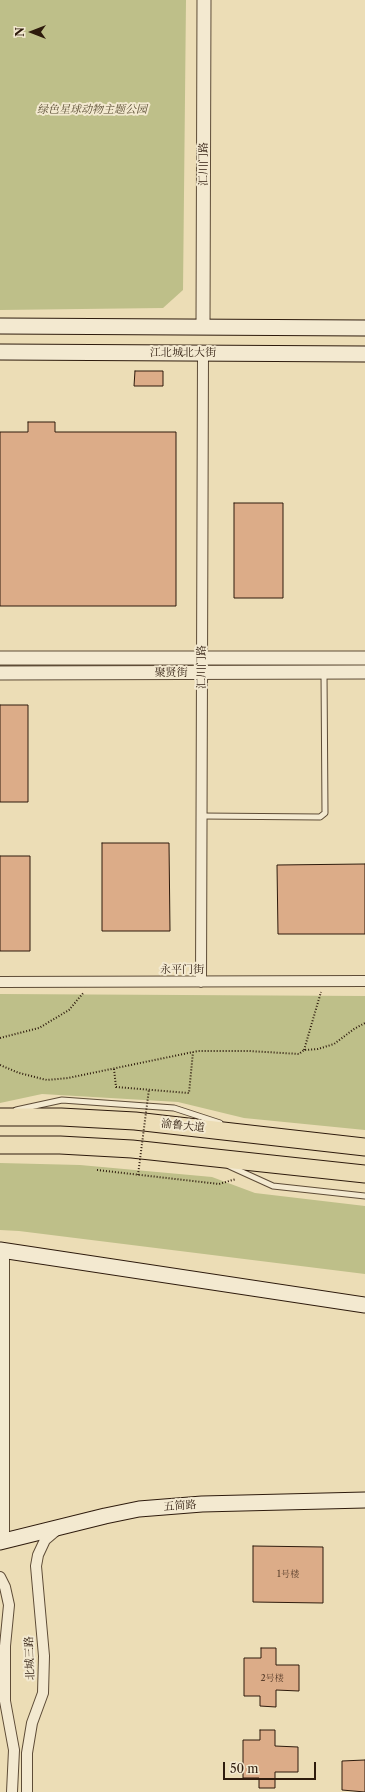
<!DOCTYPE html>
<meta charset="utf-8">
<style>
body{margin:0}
#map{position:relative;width:365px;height:1792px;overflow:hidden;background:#ecddb6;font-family:"Libre Caslon Text",serif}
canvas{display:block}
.north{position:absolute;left:12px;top:12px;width:40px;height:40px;-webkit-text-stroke:3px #f3e9d0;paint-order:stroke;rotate:270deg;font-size:11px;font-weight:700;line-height:16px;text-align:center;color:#2e1b0d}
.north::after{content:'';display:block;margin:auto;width:14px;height:18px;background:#2e1b0d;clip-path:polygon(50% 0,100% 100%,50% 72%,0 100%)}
.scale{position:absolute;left:223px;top:1762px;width:93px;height:18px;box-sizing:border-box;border:2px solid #2e1b0d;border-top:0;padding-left:5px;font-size:12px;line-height:14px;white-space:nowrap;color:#2e1b0d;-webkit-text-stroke:3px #f3e9d0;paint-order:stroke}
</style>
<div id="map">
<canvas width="365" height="1792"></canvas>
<div class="north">N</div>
<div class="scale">50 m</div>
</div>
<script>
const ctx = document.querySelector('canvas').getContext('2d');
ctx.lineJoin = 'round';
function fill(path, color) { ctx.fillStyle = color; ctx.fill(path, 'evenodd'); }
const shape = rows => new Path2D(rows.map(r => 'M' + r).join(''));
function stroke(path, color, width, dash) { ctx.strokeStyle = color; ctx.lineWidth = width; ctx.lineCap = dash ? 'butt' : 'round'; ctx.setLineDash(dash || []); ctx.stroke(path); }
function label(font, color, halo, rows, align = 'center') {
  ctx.font = font + ' "Libre Caslon Text","Noto Serif SC",serif'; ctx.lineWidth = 4; ctx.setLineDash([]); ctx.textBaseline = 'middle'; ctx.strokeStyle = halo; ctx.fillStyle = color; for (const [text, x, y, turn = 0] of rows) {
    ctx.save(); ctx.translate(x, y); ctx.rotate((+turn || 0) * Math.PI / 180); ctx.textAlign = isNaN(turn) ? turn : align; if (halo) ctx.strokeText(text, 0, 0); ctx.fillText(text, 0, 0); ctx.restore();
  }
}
fill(shape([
 [0,0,186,0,183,290,163,308,0,310],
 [0,994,365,996,365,1130,244,1118,178,1102,42,1094,0,1103],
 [0,1163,80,1165,212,1177,255,1193,365,1206,365,1274,19,1231,0,1230]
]), '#bebf89');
const building = shape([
 [135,371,163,371,163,386,134,386,135,371],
 [28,422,55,422,55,432,176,432,176,606,0,606,0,432,28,432,28,422],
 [234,503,283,503,283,598,234,598,234,503],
 [0,705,28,705,28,802,0,802,0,705],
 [102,843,169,843,170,931,102,931,102,843],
 [0,856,30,856,30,951,0,951,0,856],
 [365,864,365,934,278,934,277,865,365,864],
 [253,1546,323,1547,323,1603,253,1602,253,1546],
 [261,1648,276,1648,276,1665,299,1665,299,1691,276,1690,276,1707,260,1706,260,1696,244,1696,244,1658,261,1658,261,1648],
 [260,1730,275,1730,275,1746,298,1747,298,1772,275,1772,275,1788,259,1788,259,1778,243,1778,243,1740,260,1740,260,1730],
 [365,1760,365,1792,342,1790,342,1761,365,1760]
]);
fill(building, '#dcac88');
stroke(building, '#2e1b0d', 1);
const service = shape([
 [202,816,320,817,325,813,324,673],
 [16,1110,62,1100,174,1108,220,1123],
 [229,1166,273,1186,365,1196]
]);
const minor = shape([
 [0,982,365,981],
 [201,982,203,353],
 [4,1250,4,1541],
 [0,1577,5,1587,9,1605,5,1646,5,1701,14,1750,12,1792],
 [27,1792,27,1753,32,1723,43,1693,44,1656,36,1566,38,1555,45,1540,58,1529]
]);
const tertiary = shape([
 [203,327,204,0],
 [0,658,365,658],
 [0,673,365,672]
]);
const secondary = shape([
 [0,326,365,328],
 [0,352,365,354],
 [0,1250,365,1305],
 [0,1542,105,1516,139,1509,202,1504,365,1500]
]);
const trunk = shape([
 [0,1117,61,1117,135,1121,365,1147],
 [0,1145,60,1145,132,1149,365,1174]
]);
stroke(service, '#5e4c37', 7);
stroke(minor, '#5e4c37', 12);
stroke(tertiary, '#5e4c37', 15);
stroke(secondary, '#2e1b0d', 17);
stroke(trunk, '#2e1b0d', 19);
stroke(shape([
 [0,1038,39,1028,69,1010,84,992],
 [304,1050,321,992],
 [0,1065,19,1073,47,1080,68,1078,198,1051,249,1051,299,1054,304,1050,318,1049,334,1044,354,1029,365,1023],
 [114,1069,116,1087,189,1093,193,1052],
 [97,1170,219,1184,236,1179]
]), '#2e1b0d', 2, [1, 2]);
stroke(service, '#f3e9d0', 5);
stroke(minor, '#f3e9d0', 10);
stroke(tertiary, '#f3e9d0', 13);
stroke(secondary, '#f3e9d0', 15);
stroke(trunk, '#ecddb6', 17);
stroke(shape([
 [138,1175,149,1089]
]), '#2e1b0d', 2, [1, 2]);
label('9px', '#5a3f2c', null, [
 ["1号楼",288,1574],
 ["2号楼",272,1678]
]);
label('italic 11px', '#594c32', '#f3e9d0', [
 ["绿色星球动物主题公园",92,110]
]);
label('11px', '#2e1b0d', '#f3e9d0', [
 ["汇川门路",204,164,-90],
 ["江北城北大街",183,353],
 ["汇川门路",202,667,-90],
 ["聚贤街",171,673],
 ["永平门街",182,970],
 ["渝鲁大道",183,1126,6],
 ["五简路",180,1506,-4],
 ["北城三路",30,1658,-92]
]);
</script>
